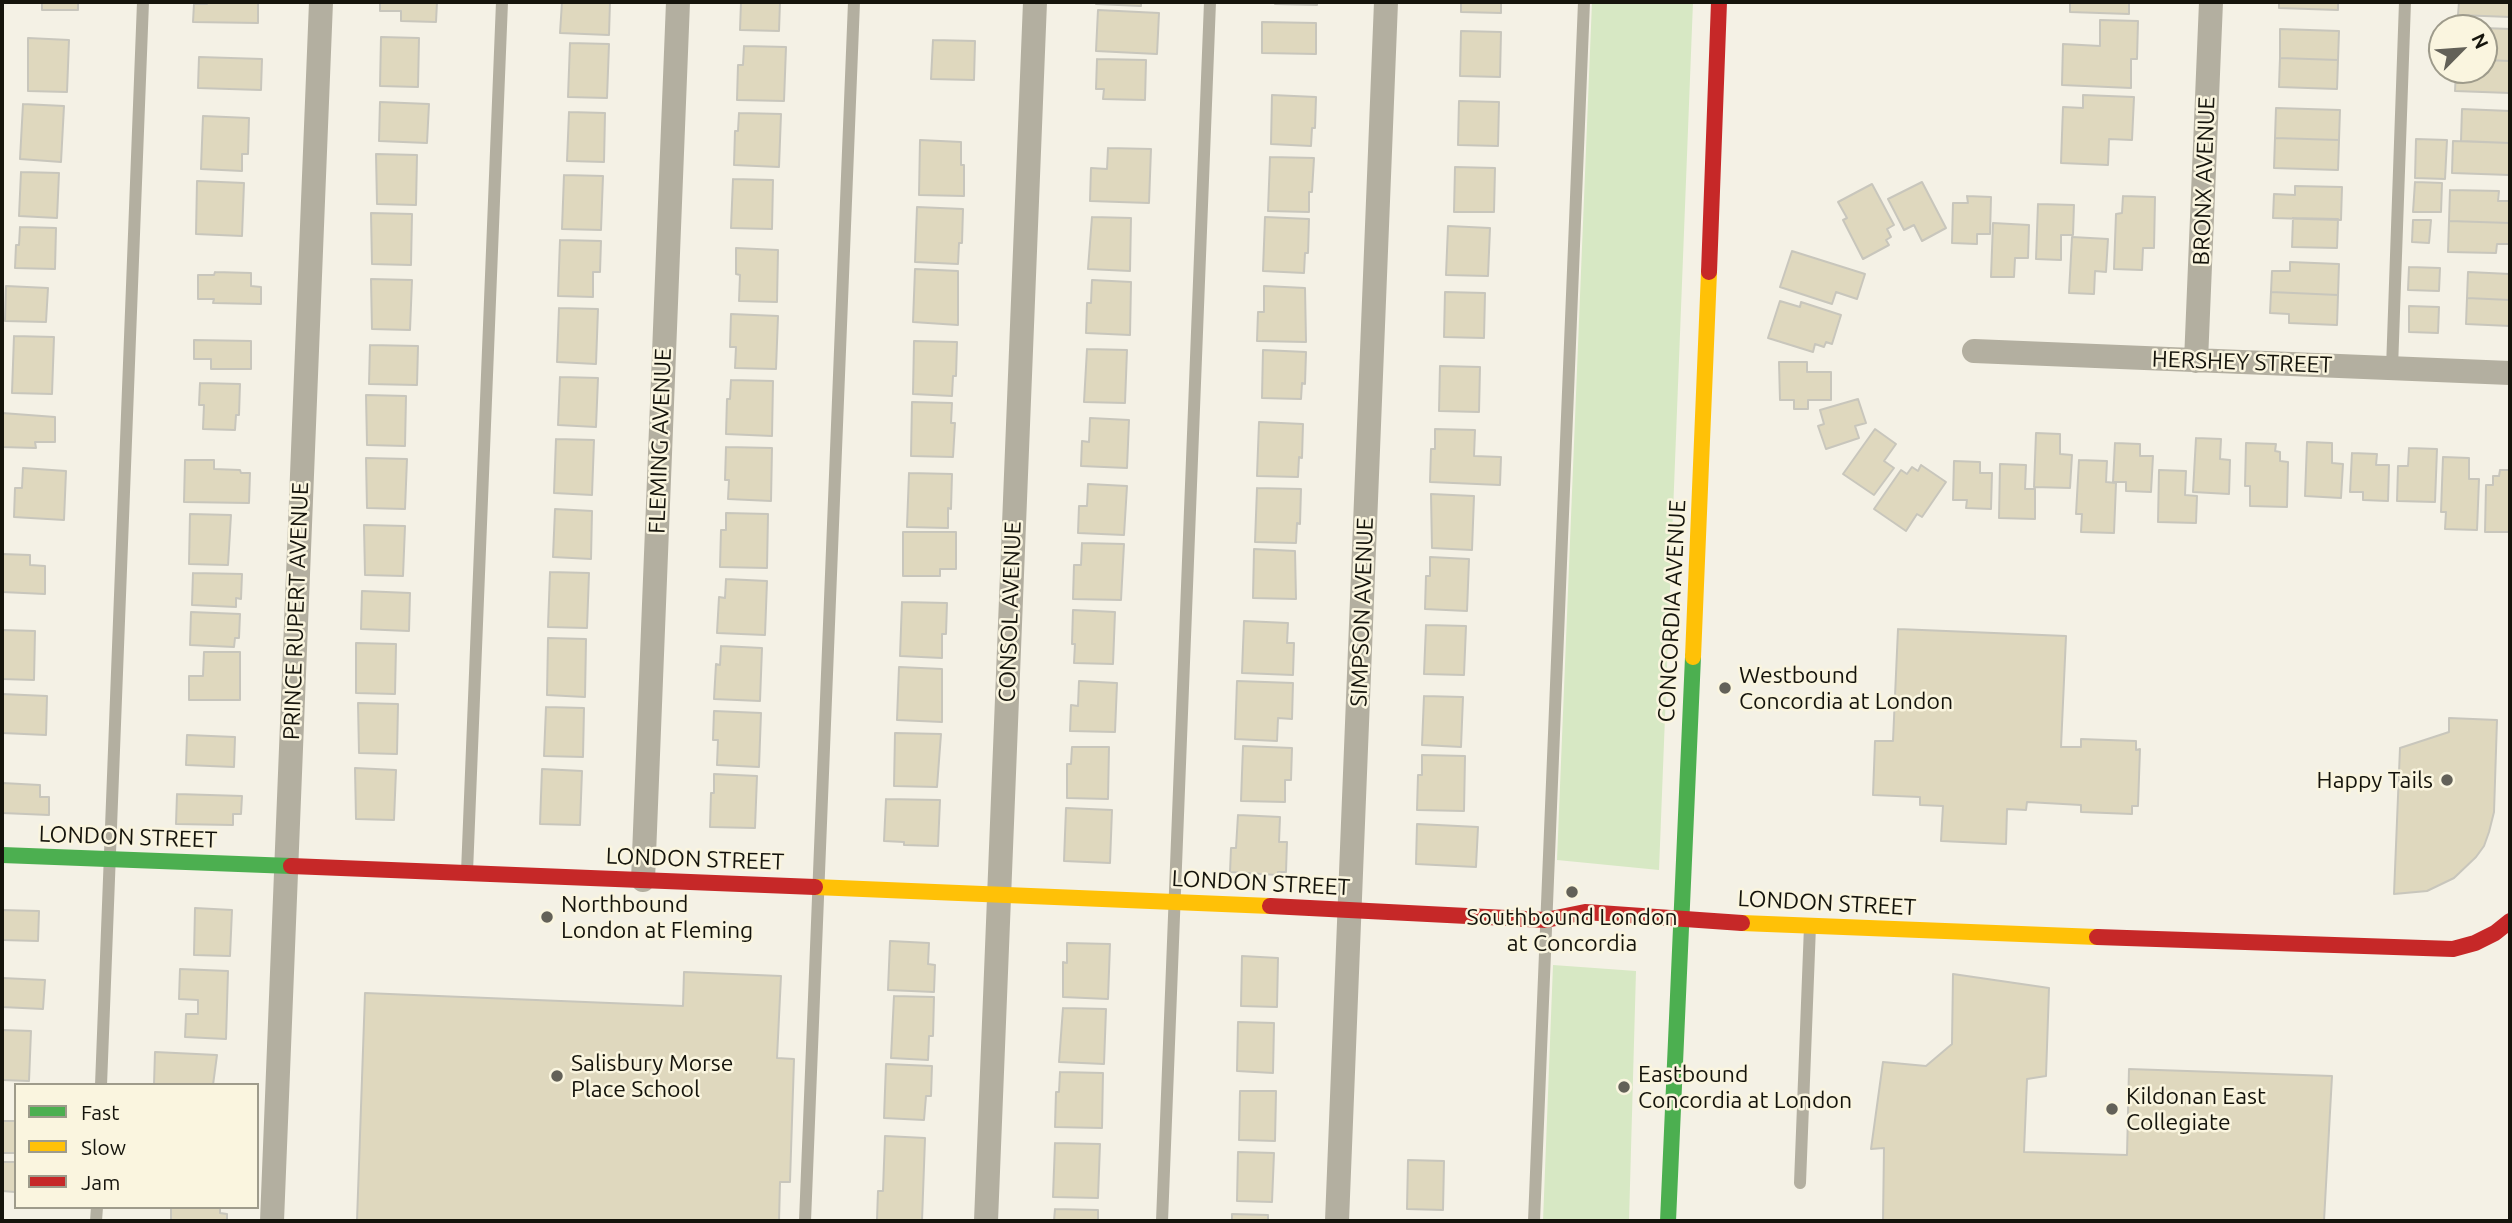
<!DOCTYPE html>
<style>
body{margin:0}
#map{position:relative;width:2512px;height:1223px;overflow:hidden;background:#f4f1e5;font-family:Ubuntu,sans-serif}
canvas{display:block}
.frame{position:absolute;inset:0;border:4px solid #15140c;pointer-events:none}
.legend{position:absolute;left:14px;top:1083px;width:245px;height:126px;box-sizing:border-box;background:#faf5df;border:2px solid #9e9b8b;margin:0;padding:9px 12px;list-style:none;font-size:21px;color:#15140c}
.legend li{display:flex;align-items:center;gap:14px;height:35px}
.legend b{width:35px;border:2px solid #9e9b8b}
.north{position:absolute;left:2428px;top:14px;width:70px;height:70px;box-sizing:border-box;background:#faf5df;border:2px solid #9e9b8b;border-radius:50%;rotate:65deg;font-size:19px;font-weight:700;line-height:28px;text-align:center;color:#15140c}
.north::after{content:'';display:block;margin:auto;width:24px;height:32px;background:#636158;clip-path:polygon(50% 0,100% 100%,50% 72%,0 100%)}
</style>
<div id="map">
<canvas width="2512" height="1223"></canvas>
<div class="frame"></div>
<ul class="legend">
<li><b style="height:9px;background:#4caf50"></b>Fast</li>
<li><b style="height:9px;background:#ffc107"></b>Slow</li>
<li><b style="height:9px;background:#c62828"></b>Jam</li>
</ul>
<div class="north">N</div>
</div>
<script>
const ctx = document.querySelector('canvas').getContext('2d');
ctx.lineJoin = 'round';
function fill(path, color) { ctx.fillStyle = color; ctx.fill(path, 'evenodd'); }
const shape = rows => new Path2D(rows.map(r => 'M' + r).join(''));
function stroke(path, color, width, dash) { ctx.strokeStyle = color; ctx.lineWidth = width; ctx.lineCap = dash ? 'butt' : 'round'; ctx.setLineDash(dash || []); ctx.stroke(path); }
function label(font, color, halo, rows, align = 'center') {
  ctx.font = font + ' Ubuntu,sans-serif'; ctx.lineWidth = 5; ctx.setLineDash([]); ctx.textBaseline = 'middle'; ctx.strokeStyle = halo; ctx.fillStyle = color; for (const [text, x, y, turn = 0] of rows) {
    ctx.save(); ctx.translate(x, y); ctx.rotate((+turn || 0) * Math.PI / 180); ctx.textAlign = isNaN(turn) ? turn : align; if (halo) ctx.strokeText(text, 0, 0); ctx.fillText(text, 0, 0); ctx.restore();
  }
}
fill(shape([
 [1592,2,1693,2,1659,870,1557,860],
 [1553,965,1636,971,1629,1221,1543,1221]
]), '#d7e8c4');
const building = shape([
 [42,2,78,2,78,10,42,10,42,2],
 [207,2,258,2,258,23,193,22,194,4,207,4,207,2],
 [380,2,437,2,436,22,401,21,401,11,380,11,380,2],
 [562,2,610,2,609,35,560,33,562,2],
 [741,2,780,2,779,31,740,30,741,2],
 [1096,2,1141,2,1141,6,1096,4,1096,2],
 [1275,2,1317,2,1317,5,1275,4,1275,2],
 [1461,2,1501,2,1501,13,1461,12,1461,2],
 [2070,2,2129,2,2129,14,2070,12,2070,2],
 [2279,2,2338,2,2338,10,2279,8,2279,2],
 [2459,2,2510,2,2510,17,2458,15,2459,2],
 [1098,10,1159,13,1157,54,1096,51,1098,10],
 [2100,20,2138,21,2137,59,2131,59,2131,88,2062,85,2063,44,2100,46,2100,20],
 [1262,22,1316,23,1316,54,1262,53,1262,22],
 [2484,28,2510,29,2510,61,2484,60,2484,28],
 [2280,29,2339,31,2338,60,2280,58,2280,29],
 [1461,31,1501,32,1500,77,1460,76,1461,31],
 [381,37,419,38,418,87,380,86,381,37],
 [28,38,69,40,67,92,28,91,28,38],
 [933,40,975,41,974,80,931,79,933,40],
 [570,43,609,44,607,98,568,97,570,43],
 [744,46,786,47,784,101,737,100,738,65,743,65,744,46],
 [199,57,262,59,261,90,198,88,199,57],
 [2280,58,2338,60,2337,89,2279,87,2280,58],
 [1097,59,1146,60,1145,100,1103,99,1104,89,1096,89,1097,59],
 [2484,60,2510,61,2510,93,2455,91,2456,70,2484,70,2484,60],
 [1272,95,1316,97,1315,128,1312,128,1311,146,1271,144,1272,95],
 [2083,95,2134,97,2132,140,2109,139,2108,165,2061,163,2063,107,2083,108,2083,95],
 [1459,101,1499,102,1498,146,1458,145,1459,101],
 [380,102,429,104,427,143,379,141,380,102],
 [23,104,64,106,61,162,20,159,23,104],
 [2276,108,2340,110,2339,140,2275,138,2276,108],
 [2462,109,2510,111,2510,143,2461,141,2462,109],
 [569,112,605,113,604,162,567,161,569,112],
 [739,113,781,114,779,167,734,165,735,131,738,131,739,113],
 [203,116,249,118,248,154,242,154,242,171,201,169,203,116],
 [2275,138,2339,140,2338,170,2274,168,2275,138],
 [2416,139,2447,140,2445,179,2415,178,2416,139],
 [920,140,961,142,961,165,964,165,964,196,919,195,920,140],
 [2453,141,2510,143,2510,175,2452,173,2453,141],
 [1108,148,1151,149,1149,203,1090,201,1091,168,1107,169,1108,148],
 [376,154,417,155,416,205,377,204,376,154],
 [1270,157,1314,158,1312,192,1309,192,1309,212,1268,211,1270,157],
 [1455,167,1495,168,1494,212,1454,212,1455,167],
 [21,172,59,173,57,218,19,216,21,172],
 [564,175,603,176,601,230,562,229,564,175],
 [733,179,773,180,772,229,731,228,733,179],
 [197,181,244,183,242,236,196,234,197,181],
 [1922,182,1946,228,1922,241,1914,225,1904,230,1888,199,1922,182],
 [2415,182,2442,183,2441,212,2413,212,2415,182],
 [1872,184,1894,225,1887,229,1891,237,1886,240,1889,245,1863,259,1843,220,1847,218,1838,202,1872,184],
 [2295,186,2342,187,2341,220,2273,218,2274,194,2295,195,2295,186],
 [2450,190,2499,191,2498,201,2510,201,2510,223,2449,221,2450,190],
 [1967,196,1991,197,1990,234,1977,234,1977,244,1952,243,1953,203,1968,203,1967,196],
 [2123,196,2155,197,2154,248,2143,248,2142,270,2114,269,2116,214,2122,213,2123,196],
 [2038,204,2074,205,2073,235,2061,235,2061,260,2036,259,2038,204],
 [917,207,963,209,962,243,959,243,958,264,915,262,917,207],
 [371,213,412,214,411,265,372,264,371,213],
 [1092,217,1131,218,1130,271,1088,269,1092,217],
 [1265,217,1309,219,1308,253,1305,253,1304,273,1263,271,1265,217],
 [2293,218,2338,219,2337,248,2292,247,2293,218],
 [2413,220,2431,220,2429,243,2412,242,2413,220],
 [2449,221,2510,223,2510,244,2497,244,2496,253,2448,252,2449,221],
 [1993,223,2029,225,2028,258,2015,258,2014,277,1991,277,1993,223],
 [1448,226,1490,228,1488,276,1446,275,1448,226],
 [20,227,56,228,55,269,15,268,16,245,19,245,20,227],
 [2072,237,2108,239,2106,272,2095,271,2094,294,2069,293,2072,237],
 [560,240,601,241,600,272,593,272,593,297,558,296,560,240],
 [736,248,778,250,777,302,739,301,740,275,736,274,736,248],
 [1792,251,1865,274,1857,299,1836,292,1832,304,1780,287,1792,251],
 [2290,262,2339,264,2338,295,2271,292,2272,271,2290,271,2290,262],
 [2409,267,2440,268,2439,291,2408,290,2409,267],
 [915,269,958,271,958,325,913,322,915,269],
 [215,272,251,273,251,286,261,287,261,304,213,303,214,299,198,299,198,275,214,275,215,272],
 [2468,272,2510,274,2510,300,2467,298,2468,272],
 [371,279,412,280,410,330,372,329,371,279],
 [1092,280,1131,282,1130,335,1086,333,1087,303,1091,303,1092,280],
 [6,286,48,288,46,322,5,321,6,286],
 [1264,286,1305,288,1306,342,1257,341,1258,312,1264,312,1264,286],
 [1445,292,1485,293,1484,338,1444,337,1445,292],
 [2271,292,2338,295,2337,325,2289,323,2289,314,2270,313,2271,292],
 [2467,298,2510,300,2510,326,2466,324,2467,298],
 [1780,301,1800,307,1801,302,1841,315,1832,344,1826,342,1824,347,1815,344,1813,352,1768,338,1780,301],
 [2409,306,2439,307,2438,333,2409,332,2409,306],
 [559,308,598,309,596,364,557,362,559,308],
 [731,314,778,316,776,369,735,368,736,347,730,347,731,314],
 [14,336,54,337,52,394,12,393,14,336],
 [194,340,251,341,251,369,211,369,211,359,194,359,194,340],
 [914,341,957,342,956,376,953,376,952,396,913,394,914,341],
 [370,345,418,346,417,385,369,384,370,345],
 [1087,349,1127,350,1125,403,1084,402,1087,349],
 [1263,350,1306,352,1305,384,1302,383,1301,399,1262,398,1263,350],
 [1779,362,1807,362,1807,372,1831,372,1831,400,1808,400,1808,409,1794,409,1794,400,1780,400,1779,362],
 [1440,366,1480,367,1479,412,1439,411,1440,366],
 [560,377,598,378,596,427,558,425,560,377],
 [731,380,773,381,772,436,726,434,727,399,730,399,731,380],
 [200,383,240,384,239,415,236,415,235,430,203,429,204,405,199,405,200,383],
 [366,395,406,396,405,446,367,445,366,395],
 [1858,399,1866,423,1855,426,1859,438,1826,449,1818,426,1824,424,1820,410,1858,399],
 [912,402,952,403,951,423,955,423,953,457,911,456,912,402],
 [2,413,55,417,55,442,35,442,36,448,2,447,2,413],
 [1090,418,1129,420,1127,468,1081,466,1082,441,1089,442,1090,418],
 [1259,422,1303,424,1302,458,1299,457,1298,477,1257,476,1259,422],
 [1435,429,1475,430,1474,456,1501,457,1500,485,1430,482,1431,449,1435,449,1435,429],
 [1875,429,1896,444,1884,461,1894,468,1874,495,1843,474,1875,429],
 [2036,433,2060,434,2060,454,2072,455,2070,488,2034,487,2036,433],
 [2196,438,2221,439,2220,459,2230,460,2229,494,2193,492,2196,438],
 [556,439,594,440,592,495,554,493,556,439],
 [2307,442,2332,443,2332,463,2343,464,2341,498,2305,496,2307,442],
 [2115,443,2140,444,2140,456,2153,456,2151,492,2126,491,2126,482,2113,482,2115,443],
 [2246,443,2276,444,2275,451,2280,452,2280,461,2288,462,2287,507,2250,506,2250,486,2245,486,2246,443],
 [726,447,772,448,771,501,728,499,729,480,725,480,726,447],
 [2409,448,2437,449,2435,502,2397,501,2398,466,2408,466,2409,448],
 [2352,453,2377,454,2376,465,2389,465,2388,501,2363,500,2363,492,2350,492,2352,453],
 [2443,457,2469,458,2469,479,2479,479,2477,530,2445,529,2446,512,2441,512,2443,457],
 [366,458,407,459,405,509,367,508,366,458],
 [185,460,214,460,214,469,240,470,241,473,250,473,249,503,184,502,185,460],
 [2079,460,2107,461,2106,482,2116,483,2114,533,2081,532,2082,514,2076,514,2079,460],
 [1954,461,1980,462,1980,473,1992,473,1991,509,1966,508,1967,500,1953,500,1954,461],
 [2000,464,2026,465,2025,489,2035,489,2035,519,1999,518,2000,464],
 [1921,465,1946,482,1922,517,1917,514,1906,531,1874,509,1901,470,1907,474,1912,467,1918,471,1921,465],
 [23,468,66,471,64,520,14,517,15,488,22,488,23,468],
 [2159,470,2186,471,2185,495,2197,496,2196,523,2158,522,2159,470],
 [2500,470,2510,470,2510,532,2485,532,2486,485,2493,485,2493,476,2499,476,2500,470],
 [909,473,952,474,951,509,948,508,948,528,907,527,909,473],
 [1088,484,1127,486,1124,535,1078,533,1079,506,1087,506,1088,484],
 [1257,488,1301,489,1300,524,1297,523,1296,543,1255,542,1257,488],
 [1431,494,1474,496,1472,550,1432,548,1431,494],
 [555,509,592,511,591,559,553,557,555,509],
 [726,513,768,514,767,568,720,567,721,530,726,530,726,513],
 [190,514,231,515,228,565,189,564,190,514],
 [364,525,405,526,403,576,365,575,364,525],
 [903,532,956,532,956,569,940,569,940,576,903,576,903,532],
 [1082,543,1124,544,1121,600,1073,599,1074,565,1081,565,1082,543],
 [1254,549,1295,551,1296,599,1253,598,1254,549],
 [2,554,30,555,30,565,45,566,45,594,2,592,2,554],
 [1430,557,1469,559,1467,611,1425,609,1426,576,1430,576,1430,557],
 [550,572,589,573,587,628,548,627,550,572],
 [193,573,242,574,241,599,236,598,236,607,192,605,193,573],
 [726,579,767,581,765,635,717,633,719,597,725,598,726,579],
 [362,591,410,593,409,631,361,629,362,591],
 [902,602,947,603,946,634,942,634,942,658,900,656,902,602],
 [1073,610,1115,612,1113,664,1074,663,1075,644,1072,644,1073,610],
 [191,612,240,614,239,638,235,638,234,647,190,645,191,612],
 [1244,621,1288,623,1287,643,1294,643,1293,675,1242,673,1244,621],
 [1426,625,1466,626,1464,675,1424,674,1426,625],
 [1898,629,2066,636,2061,747,2081,747,2081,739,2136,741,2136,750,2140,749,2138,806,2132,806,2132,814,2081,812,2081,805,2027,802,2026,810,2007,809,2006,844,1941,841,1943,806,1920,805,1920,797,1873,795,1875,741,1893,741,1898,629],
 [2,630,35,631,34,680,2,679,2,630],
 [548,638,586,639,585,697,547,695,548,638],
 [356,643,396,644,395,694,356,693,356,643],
 [721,646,762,648,760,701,714,699,716,664,720,665,721,646],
 [204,652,240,652,240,700,189,700,189,676,203,676,204,652],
 [899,667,942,669,942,722,897,720,899,667],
 [1079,681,1117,683,1115,732,1070,731,1071,705,1078,706,1079,681],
 [1237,681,1293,683,1292,719,1278,718,1277,741,1235,739,1237,681],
 [2,694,47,696,46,735,2,733,2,694],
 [1424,696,1463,697,1461,747,1422,745,1424,696],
 [358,703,398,704,397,754,359,753,358,703],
 [546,707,584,708,583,757,544,756,546,707],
 [714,711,761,713,759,767,717,765,718,740,713,740,714,711],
 [2449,718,2497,720,2494,812,2489,832,2484,846,2476,857,2454,878,2427,891,2394,894,2400,748,2449,732,2449,718],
 [895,733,941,734,937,787,894,786,895,733],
 [187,735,235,737,234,767,186,765,187,735],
 [1243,746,1292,748,1291,780,1285,780,1285,802,1241,801,1243,746],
 [1072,747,1109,747,1108,799,1067,798,1067,764,1071,764,1072,747],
 [1422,755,1465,756,1464,811,1417,810,1418,775,1422,775,1422,755],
 [355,768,396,770,394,820,356,819,355,768],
 [542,769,582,771,580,825,540,824,542,769],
 [714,774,757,776,755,828,710,827,711,793,714,793,714,774],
 [2,783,40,785,40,797,49,797,49,815,2,813,2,783],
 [177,794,242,796,241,814,233,814,233,825,176,824,177,794],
 [886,799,940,800,938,846,904,845,904,842,884,841,886,799],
 [1066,808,1112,810,1110,863,1064,861,1066,808],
 [1238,815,1280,817,1279,842,1287,842,1286,872,1278,872,1278,875,1230,872,1231,848,1236,848,1238,815],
 [1417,824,1478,827,1476,867,1416,864,1417,824],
 [195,908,232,910,230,956,194,955,195,908],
 [2,910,39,911,38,941,2,940,2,910],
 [890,941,929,943,928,964,935,965,934,992,888,990,890,941],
 [1067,943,1110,944,1108,999,1063,997,1063,962,1067,963,1067,943],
 [1242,956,1278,958,1277,1007,1241,1006,1242,956],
 [180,969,228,971,226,1039,185,1037,186,1014,198,1014,198,1000,179,999,180,969],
 [684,972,781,976,777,1058,794,1059,790,1182,780,1182,779,1221,357,1221,365,993,683,1006,684,972],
 [1953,974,2049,988,2046,1076,2027,1079,2024,1152,2127,1155,2129,1069,2332,1076,2324,1221,1883,1221,1884,1148,1871,1149,1883,1062,1926,1066,1952,1044,1953,974],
 [2,978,45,980,43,1009,2,1007,2,978],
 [894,996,934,997,933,1036,929,1036,928,1060,891,1058,894,996],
 [1063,1008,1106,1009,1104,1064,1059,1062,1063,1008],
 [1238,1022,1274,1023,1273,1073,1237,1071,1238,1022],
 [2,1030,31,1031,29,1081,2,1080,2,1030],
 [155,1052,217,1055,213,1085,154,1085,155,1052],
 [886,1064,932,1066,931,1096,926,1096,924,1120,884,1118,886,1064],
 [1060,1072,1103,1073,1102,1128,1055,1127,1056,1092,1059,1092,1060,1072],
 [1240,1091,1276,1091,1275,1141,1239,1140,1240,1091],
 [2,1121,16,1121,16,1153,2,1153,2,1121],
 [885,1136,925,1138,922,1221,877,1220,878,1191,883,1191,885,1136],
 [1055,1143,1100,1144,1098,1198,1053,1197,1055,1143],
 [1238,1152,1274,1153,1272,1202,1237,1201,1238,1152],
 [1408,1160,1444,1161,1443,1210,1407,1209,1408,1160],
 [2,1162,16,1162,16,1206,15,1192,2,1191,2,1162],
 [171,1207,220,1207,220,1213,227,1214,227,1221,171,1221,171,1207],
 [1055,1209,1098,1210,1098,1221,1054,1221,1055,1209],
 [1232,1214,1268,1215,1268,1221,1232,1221,1232,1214]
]);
fill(building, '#dfd8be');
stroke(building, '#c8c6bc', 2);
stroke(shape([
 [2392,368,2405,2],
 [467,872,502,2],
 [101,1085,143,2],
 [1800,1183,1810,926],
 [96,1221,97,1207],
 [805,1221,854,2],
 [1162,1221,1210,2],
 [1534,1221,1584,2]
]), '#b3afa0', 12);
stroke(shape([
 [1974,351,2510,373],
 [2196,361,2211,2],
 [643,880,678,2],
 [272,1221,321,2],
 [986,1221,1035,2],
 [1337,1221,1386,2]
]), '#b3afa0', 24);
stroke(shape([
 [2,855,291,866],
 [1668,1221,1693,657]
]), '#4caf50', 16);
stroke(shape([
 [1693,657,1709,272],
 [815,887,1270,906],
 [1742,923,2097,937]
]), '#ffc107', 16);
stroke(shape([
 [1709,272,1719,2],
 [291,866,815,887],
 [1270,906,1546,920,1585,912,1742,923],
 [2097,937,2453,949,2475,943,2495,933,2510,921]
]), '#c62828', 16);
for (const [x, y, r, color] of [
 [1725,688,7,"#636158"],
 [2447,780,7,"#636158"],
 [1572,892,7,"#636158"],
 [547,917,7,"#636158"],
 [557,1076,7,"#636158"],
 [1624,1087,7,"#636158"],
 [2112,1109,7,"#636158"]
]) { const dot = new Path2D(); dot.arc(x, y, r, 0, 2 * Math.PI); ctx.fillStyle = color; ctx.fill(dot); stroke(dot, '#faf5df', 2.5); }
label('23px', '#15140c', '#faf5df', [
 ["BRONX AVENUE",2204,181,-88],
 ["HERSHEY STREET",2242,362,2],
 ["FLEMING AVENUE",660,441,-88],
 ["PRINCE RUPERT AVENUE",296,611,-88],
 ["CONCORDIA AVENUE",1672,611,-87],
 ["CONSOL AVENUE",1010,612,-88],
 ["SIMPSON AVENUE",1362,612,-88],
 ["LONDON STREET",128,837,2],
 ["LONDON STREET",695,859,2],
 ["LONDON STREET",1261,883,3],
 ["LONDON STREET",1827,903,3]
]);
label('23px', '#15140c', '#faf5df', [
 ["Westbound",1739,675],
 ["Concordia at London",1739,701],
 ["Happy Tails",2433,780,"right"],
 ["Northbound",561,904],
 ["London at Fleming",561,930],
 ["Southbound London",1572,917,"center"],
 ["at Concordia",1572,943,"center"],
 ["Salisbury Morse",571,1063],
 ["Place School",571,1089],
 ["Eastbound",1638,1074],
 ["Concordia at London",1638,1100],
 ["Kildonan East",2126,1096],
 ["Collegiate",2126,1122]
], 'left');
</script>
